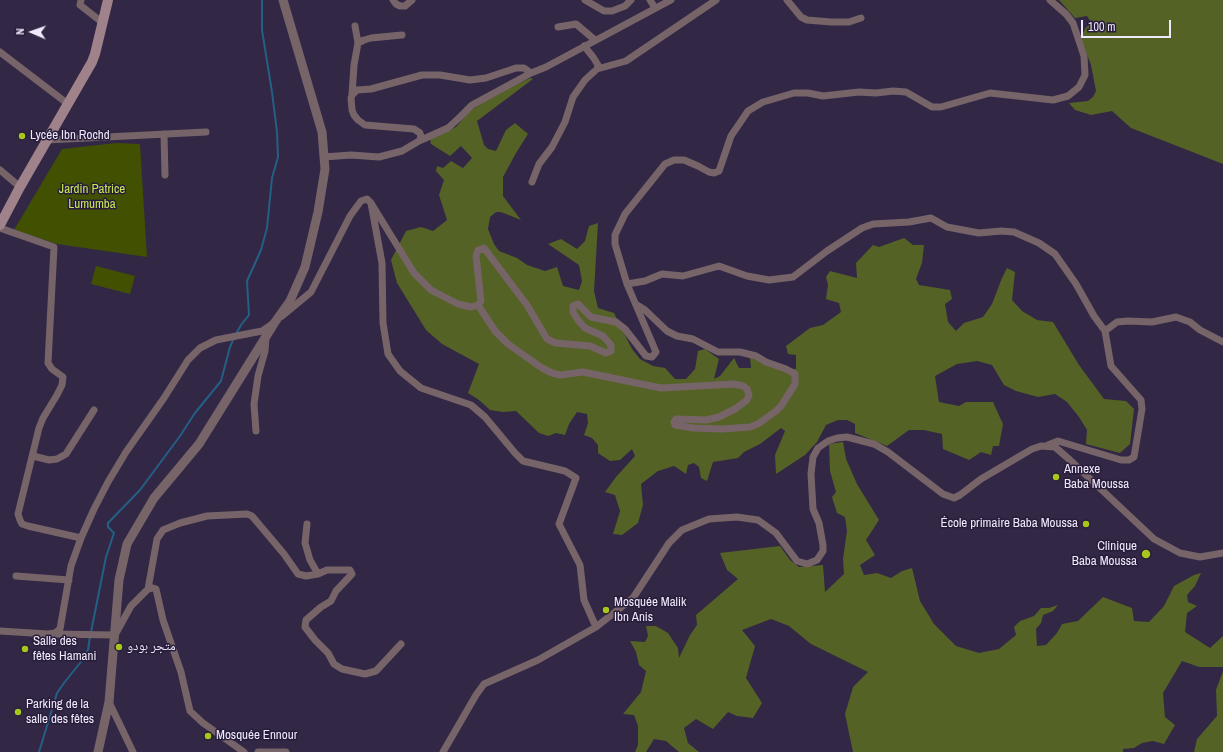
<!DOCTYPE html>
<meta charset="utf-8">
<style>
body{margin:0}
#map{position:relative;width:1223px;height:752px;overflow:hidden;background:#322745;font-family:"Archivo Narrow",sans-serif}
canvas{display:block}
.north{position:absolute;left:12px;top:12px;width:40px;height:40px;-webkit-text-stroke:3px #281d3a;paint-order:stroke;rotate:272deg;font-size:11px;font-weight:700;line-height:16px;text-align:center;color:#efe9fd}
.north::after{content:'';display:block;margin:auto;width:14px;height:18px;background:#efe9fd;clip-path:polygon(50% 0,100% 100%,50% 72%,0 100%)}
.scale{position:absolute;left:1081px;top:20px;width:90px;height:18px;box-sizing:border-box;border:2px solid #efe9fd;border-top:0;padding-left:5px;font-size:12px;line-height:14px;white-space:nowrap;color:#efe9fd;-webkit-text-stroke:3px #281d3a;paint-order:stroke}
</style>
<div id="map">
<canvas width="1223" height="752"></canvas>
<div class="north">N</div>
<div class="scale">100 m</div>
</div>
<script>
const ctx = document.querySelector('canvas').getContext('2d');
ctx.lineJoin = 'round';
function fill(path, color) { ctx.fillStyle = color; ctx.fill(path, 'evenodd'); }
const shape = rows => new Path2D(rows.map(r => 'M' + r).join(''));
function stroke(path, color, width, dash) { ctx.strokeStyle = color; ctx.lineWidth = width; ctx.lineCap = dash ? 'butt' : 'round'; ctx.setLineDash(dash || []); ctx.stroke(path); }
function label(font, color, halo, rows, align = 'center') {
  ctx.font = font + ' "Archivo Narrow","Noto Naskh Arabic",sans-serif'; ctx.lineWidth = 3; ctx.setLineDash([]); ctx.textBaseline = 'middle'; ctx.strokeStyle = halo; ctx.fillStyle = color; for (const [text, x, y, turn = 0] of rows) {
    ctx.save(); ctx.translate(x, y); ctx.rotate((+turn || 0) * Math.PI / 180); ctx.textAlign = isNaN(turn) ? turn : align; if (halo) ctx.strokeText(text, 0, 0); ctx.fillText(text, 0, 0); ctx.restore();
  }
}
fill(shape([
 [116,143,140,144,147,257,57,244,14,230,62,149],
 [96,266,135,276,130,294,91,284]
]), '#425002');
fill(shape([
 [1059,0,1223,0,1223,164,1131,128,1112,111,1091,115,1075,110,1069,103,1088,101,1093,97,1096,91,1091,65,1081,38,1085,29,1091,22,1087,16,1075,18],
 [530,78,533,79,477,121,484,145,488,149,496,151,506,130,515,123,528,134,516,153,503,177,503,196,521,220,501,212,496,212,490,217,488,229,494,244,499,251,517,258,527,265,545,271,557,267,563,286,579,290,582,281,579,265,548,244,561,239,577,249,585,241,589,226,598,223,594,291,598,308,614,313,632,349,640,359,653,366,665,368,675,379,686,379,695,369,698,351,705,349,719,359,714,379,720,376,734,358,739,368,751,368,750,357,776,368,796,369,796,355,788,354,786,346,810,328,823,325,841,312,839,303,826,299,828,285,826,277,830,271,857,278,856,263,873,245,879,247,904,238,913,245,924,245,922,263,916,279,919,285,950,290,952,299,945,304,948,322,956,331,964,323,983,317,992,304,1002,278,1007,268,1015,272,1012,300,1022,311,1037,320,1053,322,1079,365,1104,399,1126,401,1134,409,1130,444,1120,453,1086,444,1087,430,1079,417,1067,402,1055,394,1038,397,1016,391,1004,385,992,365,977,361,957,364,935,376,939,402,959,406,966,402,993,402,1003,424,999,446,993,446,991,455,981,452,969,460,943,449,942,434,924,430,909,430,887,446,855,433,855,424,847,420,838,420,826,425,817,442,805,455,776,474,775,455,785,431,781,428,760,444,744,452,738,458,713,462,707,481,701,478,699,467,694,463,688,465,686,474,674,466,658,471,641,484,643,505,638,523,622,535,613,534,620,511,615,495,605,492,616,477,635,456,632,449,620,460,610,461,598,453,598,445,592,438,584,435,588,423,587,414,577,412,569,424,565,435,556,433,548,436,539,433,516,411,503,412,490,410,479,400,468,393,479,364,442,344,426,330,397,283,391,260,406,231,421,227,433,231,447,220,439,195,444,180,436,171,437,166,443,168,451,161,463,168,472,158,461,146,450,156,431,144,430,139,456,127,469,112,486,99],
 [843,442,846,459,857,484,879,520,866,540,875,555,860,565,864,575,877,573,891,578,902,571,912,568,920,601,934,624,956,646,979,653,999,649,1016,635,1014,627,1020,621,1034,616,1041,608,1049,608,1058,605,1053,611,1043,615,1041,623,1036,629,1037,646,1046,645,1057,633,1062,624,1078,621,1103,597,1132,608,1134,621,1149,622,1164,606,1174,586,1194,575,1201,573,1195,586,1187,595,1188,602,1197,606,1187,613,1185,632,1210,648,1223,636,1223,667,1199,667,1182,661,1163,693,1165,717,1175,725,1164,744,1153,741,1142,743,1134,748,1123,749,1123,752,853,752,845,714,853,687,868,672,811,644,789,626,771,619,742,630,755,646,746,678,762,703,753,718,737,716,728,712,713,729,696,719,684,728,688,743,699,752,679,752,666,741,654,739,646,752,635,752,638,745,638,726,634,715,623,714,641,692,646,671,639,665,636,652,630,641,645,642,648,636,646,626,656,626,668,633,678,648,679,658,690,635,697,625,696,615,738,579,727,570,720,553,780,546,790,560,799,567,823,565,825,592,844,574,843,559,847,531,845,517,837,513,832,497,836,492,830,471,829,444],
 [1223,671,1223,752,1194,752,1197,739,1217,716,1216,690]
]), '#546225');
stroke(shape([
 [236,334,241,325,249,315,247,281,261,250,267,228,272,178,278,157,277,132,272,92,262,30,262,0],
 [91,632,106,557,114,533,108,527,108,523,140,490,180,436,195,413,221,381,230,347,234,338],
 [39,752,57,693,64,683,80,663,88,650,90,636]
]), '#245f85', 2);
stroke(shape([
 [81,0,80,5,103,23],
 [393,0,396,4,400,6,405,6,412,0],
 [585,0,604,11,612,11,625,6,631,0],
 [650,0,655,8],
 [787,0,801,17,807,20,831,22,849,22,861,18],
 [558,27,576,24,595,40],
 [358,43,364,40,371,38,402,35],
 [0,52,68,104],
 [597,69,626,61,716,0],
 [352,95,354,65,358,43,355,26],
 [164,134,165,175],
 [47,140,206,132],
 [419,141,448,128,459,118,472,105,531,73,546,67,671,0],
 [324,157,351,155,379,157,402,151,419,141,421,137,420,133,414,129,365,125,358,120,354,115,352,110,351,98,352,95,357,90,371,89,422,75,440,75,470,80,486,78,516,68,524,68,531,73],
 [0,170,20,187],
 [532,182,539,164,552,147,565,122,573,97,585,80,597,69,598,65,593,57,584,46],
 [371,203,414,273,431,290,458,304,471,307,478,305,481,301,476,256,478,250,484,248,527,305,547,339,556,343,590,346,606,353,611,351,611,345,603,336,585,328,578,320,573,312,573,306,578,304,591,317,616,322,625,329,646,356,652,357,656,352,627,284,615,244,615,235,625,214,665,164,674,160,684,160,698,166,709,172,714,173,719,171,731,136,748,111,763,102,794,93,808,93,823,96,859,92,876,93,893,91,906,92,932,107,941,107,990,93,1053,100,1068,96,1079,87,1085,75,1084,56,1073,23,1066,14,1050,0],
 [0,228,54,247,48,363,52,369,63,377,62,385,57,395,43,418,39,428,18,514,20,520,22,524,28,526,81,538],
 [627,284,645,281,662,274,683,276,719,266,747,276,769,280,793,277,827,251,862,228,873,224,909,222,931,218,947,227,979,233,1001,231,1014,232,1039,243,1055,254,1076,284,1094,316,1105,331,1111,366,1141,400,1142,409,1134,457,1129,460,1121,460,1058,441,1048,445],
 [478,305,495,331,508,344,542,368,552,373,560,375,583,372,661,388,734,384,743,386,747,389,749,395,747,400,735,409,719,417,706,420,676,419,674,422,675,425,693,428,722,429,750,427,758,424,776,411,781,406,795,384,795,374,786,369,766,362,756,356,740,352,718,352,693,339,677,336,667,331,645,310,637,305],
 [282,316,311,292,350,216,361,201,367,199,371,203,382,263,383,323,388,354,400,371,421,388,471,405,485,417,515,453,523,461,565,471,576,478,559,524,580,565,584,600,596,627],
 [1105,331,1117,322,1128,321,1152,322,1176,317,1190,322,1200,330,1223,342],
 [256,431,254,404,258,376,265,351,266,337],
 [33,456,49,460,57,459,66,454,94,410],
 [307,524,305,543,310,560,318,574],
 [16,576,69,580],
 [148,589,157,539,163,530,180,523,207,516,247,514,252,516,284,554,298,574,306,576,318,574,327,570,350,570,352,574,336,591,331,601,321,607,306,620,305,627,315,640,328,653,334,664,342,669,365,674,376,671,401,644],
 [0,631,48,634,55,633,60,629,71,566,81,538,94,509,108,482,126,452,164,398,188,360,200,348,216,340,262,331,272,324],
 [51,634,115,635,131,606,148,589,153,588,156,589,163,620,181,672,190,711,203,723,244,752],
 [109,702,133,752],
 [258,752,286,752],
 [443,752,476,695,484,684,538,660,596,627,633,598,669,543,682,530,709,519,737,517,758,520,776,533,797,561,807,564,817,560,823,551,823,545,819,523,813,509,811,474,813,457,818,448,828,441,837,438,847,437,874,444,888,452,943,494,954,498,960,495,981,479,1032,449,1041,446,1055,447,1070,460,1154,539,1180,553,1200,557,1223,553]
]), '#776469', 7);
stroke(shape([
 [98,752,109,702,119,580,127,544,154,498,199,444,275,322,290,301,305,267,318,212,325,169,322,132,283,0]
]), '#776469', 9);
stroke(shape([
 [0,225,20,187,92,62,95,54,108,0]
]), '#a0828a', 10);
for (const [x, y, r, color] of [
 [22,136,4,"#a8c71c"],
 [1056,477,4,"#a8c71c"],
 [1086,524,4,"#a8c71c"],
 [1146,554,5,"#a8c71c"],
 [606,610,4,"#a8c71c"],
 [119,647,4,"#a8c71c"],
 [25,649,4,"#a8c71c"],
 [18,712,4,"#a8c71c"],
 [208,736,4,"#a8c71c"]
]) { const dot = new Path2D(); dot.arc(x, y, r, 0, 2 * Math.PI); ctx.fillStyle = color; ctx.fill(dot); stroke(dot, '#281d3a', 1.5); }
label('13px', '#efe9fd', '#281d3a', [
 ["Lycée Ibn Rochd",30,136],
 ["Annexe",1064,470],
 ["Baba Moussa",1064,485],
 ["École primaire Baba Moussa",1078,524,"right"],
 ["Clinique",1137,547,"right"],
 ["Baba Moussa",1137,562,"right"],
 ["Mosquée Malik",614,603],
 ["Ibn Anis",614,618],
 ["Salle des",33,642],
 ["fêtes Hamani",33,657],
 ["متجر بودو",127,647],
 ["Parking de la",26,705],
 ["salle des fêtes",26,720],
 ["Mosquée Ennour",216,736]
], 'left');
label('13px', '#c7e754', '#281d3a', [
 ["Jardin Patrice",92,190],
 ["Lumumba",92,205]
]);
</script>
